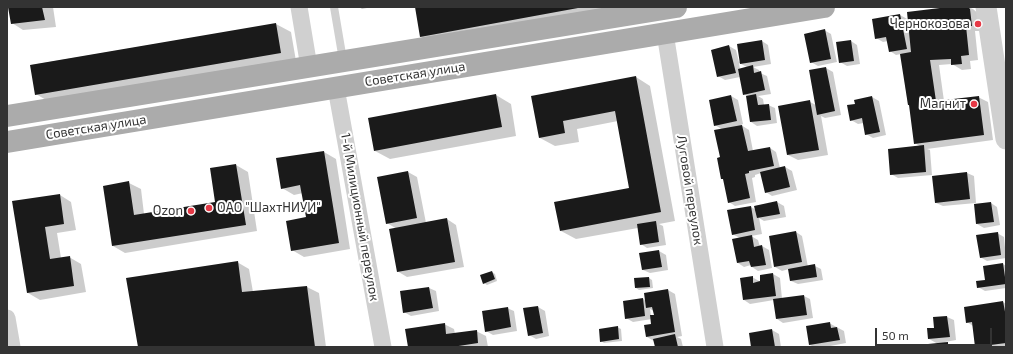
<!DOCTYPE html>
<meta charset="utf-8">
<style>
body{margin:0}
#map{position:relative;width:1013px;height:354px;overflow:hidden;background:#fff;font-family:"Exo 2",sans-serif}
canvas{display:block}
.frame{position:absolute;inset:0;border:8px solid #333;pointer-events:none}
.scale{position:absolute;left:875px;top:328px;width:117px;height:18px;box-sizing:border-box;border:2px solid #333;border-top:0;padding-left:5px;font-size:12px;line-height:14px;white-space:nowrap;color:#333;-webkit-text-stroke:3px #fff;paint-order:stroke}
</style>
<div id="map">
<canvas width="1013" height="354"></canvas>
<div class="frame"></div>
<div class="scale">50 m</div>
</div>
<script>
const ctx = document.querySelector('canvas').getContext('2d');
ctx.lineJoin = 'round';
function fill(path, color) { ctx.fillStyle = color; ctx.fill(path, 'evenodd'); }
const shape = rows => new Path2D(rows.map(r => 'M' + r).join(''));
function stroke(path, color, width, dash) { ctx.strokeStyle = color; ctx.lineWidth = width; ctx.lineCap = dash ? 'butt' : 'round'; ctx.setLineDash(dash || []); ctx.stroke(path); }
function label(font, color, halo, rows, align = 'center') {
  ctx.font = font + ' "Exo 2",sans-serif'; ctx.lineWidth = 4; ctx.setLineDash([]); ctx.textBaseline = 'middle'; ctx.strokeStyle = halo; ctx.fillStyle = color; for (const [text, x, y, turn = 0] of rows) {
    ctx.save(); ctx.translate(x, y); ctx.rotate((+turn || 0) * Math.PI / 180); ctx.textAlign = isNaN(turn) ? turn : align; if (halo) ctx.strokeText(text, 0, 0); ctx.fillText(text, 0, 0); ctx.restore();
  }
}
fill(shape([
 [9,7,53,7,56,27,23,30,12,23],
 [359,7,372,7,362,9],
 [416,7,603,7,604,14,436,45,421,37],
 [952,7,968,7,973,9,980,15,981,31,975,31,978,60,970,61,971,69,962,70,952,64,939,65,944,101,978,97,988,102,993,140,927,149,930,150,932,175,898,178,891,174,921,147,915,143,911,106,908,105,901,54,896,55,890,51,888,41,883,42,876,38,900,15,909,20],
 [276,24,291,32,296,61,51,103,36,94,31,65],
 [824,30,831,34,837,62,818,66,811,62],
 [762,41,768,45,771,64,753,67,759,70,760,73,767,76,771,94,758,96,763,99,764,105,768,105,775,108,777,123,757,126,751,122,747,96,744,94,740,77,725,80,718,76,712,50,729,46,736,50,739,62],
 [739,63,747,67,740,69],
 [851,41,857,45,860,64,847,66,840,62],
 [826,68,833,72,841,115,825,118,821,116,828,155,798,160,788,155,810,102,816,105],
 [636,77,650,86,675,221,659,224,663,226,666,245,647,248,641,244,638,228,576,239,561,231,630,188,618,121,577,129,579,142,555,146,540,138,532,97],
 [496,95,511,104,516,136,390,159,375,151],
 [731,96,738,100,743,124,741,125,749,130,753,151,770,148,776,152,780,168,785,167,792,171,797,190,772,196,766,192,761,173,755,175,755,177,752,178,756,202,735,206,729,202,724,180,722,178,721,158,723,130,715,125,710,101],
 [872,97,879,101,886,135,873,138,866,134,864,123,858,124,851,120,856,104],
 [324,152,336,159,350,249,304,257,292,250,307,218,303,193,294,195,282,188],
 [236,165,248,172,257,231,125,253,113,246,129,183,141,189,144,214,216,203],
 [408,172,417,177,426,223,447,219,456,225,464,267,407,277,397,271,397,229,387,223],
 [967,173,974,176,976,203,943,206,936,203,933,176],
 [60,195,71,202,76,230,57,233,61,258,69,257,81,264,86,292,40,300,28,293,13,202],
 [777,202,784,206,786,217,764,221,759,218,762,234,751,236,758,240,760,247,762,246,769,250,772,268,758,271,752,267,751,265,744,267,738,263,740,238,732,234,751,207,756,210,755,206],
 [991,203,997,207,1000,225,984,228,977,224],
 [796,232,802,236,808,267,815,266,821,269,823,280,798,284,791,281,789,269,782,271,775,267],
 [997,233,1004,237,1006,258,987,261,980,257],
 [659,251,666,255,668,270,650,273,643,270,640,254],
 [237,262,249,269,253,292,307,287,319,293,326,347,139,347],
 [1003,264,1006,266,1006,288,985,291,978,287,986,280,984,267],
 [492,272,495,274,497,281,487,285,484,283],
 [773,274,780,278,782,299,804,296,810,299,813,318,783,323,777,319,774,300,750,304,744,300,752,277,759,281,759,283],
 [649,278,652,280,653,288,639,290,636,288],
 [429,288,436,291,439,311,411,316,404,312],
 [668,290,675,294,682,336,677,337,681,339,683,347,656,347,654,341,647,337,652,324,652,319,633,322,626,318,643,299,646,301],
 [650,309,654,311,655,316,651,316],
 [1003,302,1006,304,1006,347,976,347,973,326,967,322,965,308],
 [538,307,545,311,549,336,536,339,529,335],
 [507,308,514,311,517,331,493,335,486,331],
 [947,317,954,320,956,340,945,342,954,347,929,347,938,344,929,339,935,329,934,318],
 [829,323,844,331,846,343,825,347,814,347,810,345],
 [444,324,454,329,455,334,476,331,486,336,488,347,409,347],
 [617,327,621,329,622,341,604,343,601,341],
 [772,330,779,334,781,347,752,347,750,334]
]), '#0003');
fill(shape([
 [8,7,42,7,45,20,11,24],
 [415,7,578,7,578,8,420,37],
 [948,7,968,7,970,9,972,26,966,26,969,55,961,56,962,64,951,65,951,59,930,60,936,101,979,96,984,135,914,144,909,105,908,105,900,54,911,52,907,12],
 [900,14,907,49,889,52,886,37,875,39,872,19],
 [276,23,281,53,35,95,30,65],
 [825,29,831,59,810,63,804,34],
 [762,40,765,60,740,64,737,44],
 [851,40,854,61,839,63,836,42],
 [729,45,736,73,717,77,711,50],
 [753,65,754,73,761,71,765,90,743,95,738,69],
 [826,67,835,111,817,115,809,70],
 [636,76,661,212,560,231,554,202,629,188,615,111,563,121,565,133,539,138,531,96],
 [496,94,502,127,374,151,368,118],
 [756,94,758,105,769,104,771,120,750,122,746,96],
 [731,95,737,121,714,126,709,100],
 [872,96,880,132,865,135,862,118,850,121,847,105,855,104,854,100],
 [810,100,819,150,787,155,778,106],
 [742,125,748,151,770,147,774,166,749,171,749,173,745,174,750,198,728,203,723,179,721,179,717,158,720,157,714,130],
 [924,145,926,172,890,175,888,149],
 [324,151,339,243,291,251,286,221,306,217,300,185,281,189,276,158],
 [236,164,246,225,112,246,103,186,129,181,134,215,215,202,210,168],
 [785,166,790,187,765,193,760,172],
 [408,171,417,218,386,224,377,177],
 [967,172,970,199,935,203,932,176],
 [60,194,64,224,45,227,50,259,70,256,74,286,27,293,12,201],
 [777,201,780,214,757,218,754,206],
 [991,202,994,222,976,224,974,204],
 [751,206,755,230,732,235,727,210],
 [447,218,455,262,397,272,389,229],
 [656,221,659,242,640,245,637,224],
 [796,231,802,262,774,267,769,236],
 [998,232,1001,255,980,258,976,235],
 [752,235,754,247,762,245,766,265,751,267,749,261,737,263,732,239],
 [659,250,662,267,642,270,639,253],
 [238,261,242,292,307,286,315,347,138,347,126,278],
 [1003,263,1006,284,977,288,976,281,985,280,983,266],
 [815,264,817,277,790,281,788,269],
 [492,271,495,279,483,284,480,275],
 [773,273,776,296,743,300,740,278,753,276,753,283,760,281,760,275],
 [649,277,650,287,635,288,634,278],
 [429,287,433,308,403,313,400,291],
 [668,289,675,332,646,337,644,325,651,324,650,315,654,315,652,307,646,308,644,293],
 [804,295,807,315,776,319,773,299],
 [643,298,645,316,625,319,623,301],
 [1003,301,1006,317,1006,343,975,347,972,322,966,323,964,307],
 [538,306,543,333,528,336,523,308],
 [508,307,511,327,485,332,482,311],
 [947,316,950,337,928,339,927,328,934,328,933,317],
 [830,322,831,328,837,327,840,340,809,345,806,326],
 [445,323,446,334,477,330,478,343,452,347,408,347,405,329],
 [618,326,619,339,600,342,599,329],
 [772,329,775,347,751,347,749,333],
 [675,334,678,347,655,347,653,339],
 [948,342,948,347,928,347,928,344]
]), '#1a1a1a');
stroke(shape([
 [334,7,343,60]
]), '#d0d0d0', 8);
stroke(shape([
 [299,7,309,67],
 [665,33,715,347],
 [336,88,383,347],
 [7,318,12,347]
]), '#d0d0d0', 17);
stroke(shape([
 [986,7,1006,139]
]), '#d0d0d0', 21);
stroke(shape([
 [7,116,676,7],
 [7,142,824,7]
]), '#ababab', 22);
for (const [x, y, r, color] of [
 [978,24,4,"#e63946"],
 [974,104,4,"#e63946"],
 [209,208,4,"#e63946"],
 [191,211,4,"#e63946"]
]) { const dot = new Path2D(); dot.arc(x, y, r, 0, 2 * Math.PI); ctx.fillStyle = color; ctx.fill(dot); stroke(dot, '#fff', 1.5); }
label('13px', '#333', '#fff', [
 ["Чернокозова",970,24],
 ["Магнит",966,104],
 ["ОАО \"ШахтНИУИ\"",217,208,"left"],
 ["Ozon",183,211]
], 'right');
label('13px', '#333', '#fff', [
 ["Советская улица",415,74,-9],
 ["Советская улица",96,127,-9],
 ["Луговой переулок",690,190,81],
 ["1-й Милиционный переулок",360,217,80]
]);
</script>
